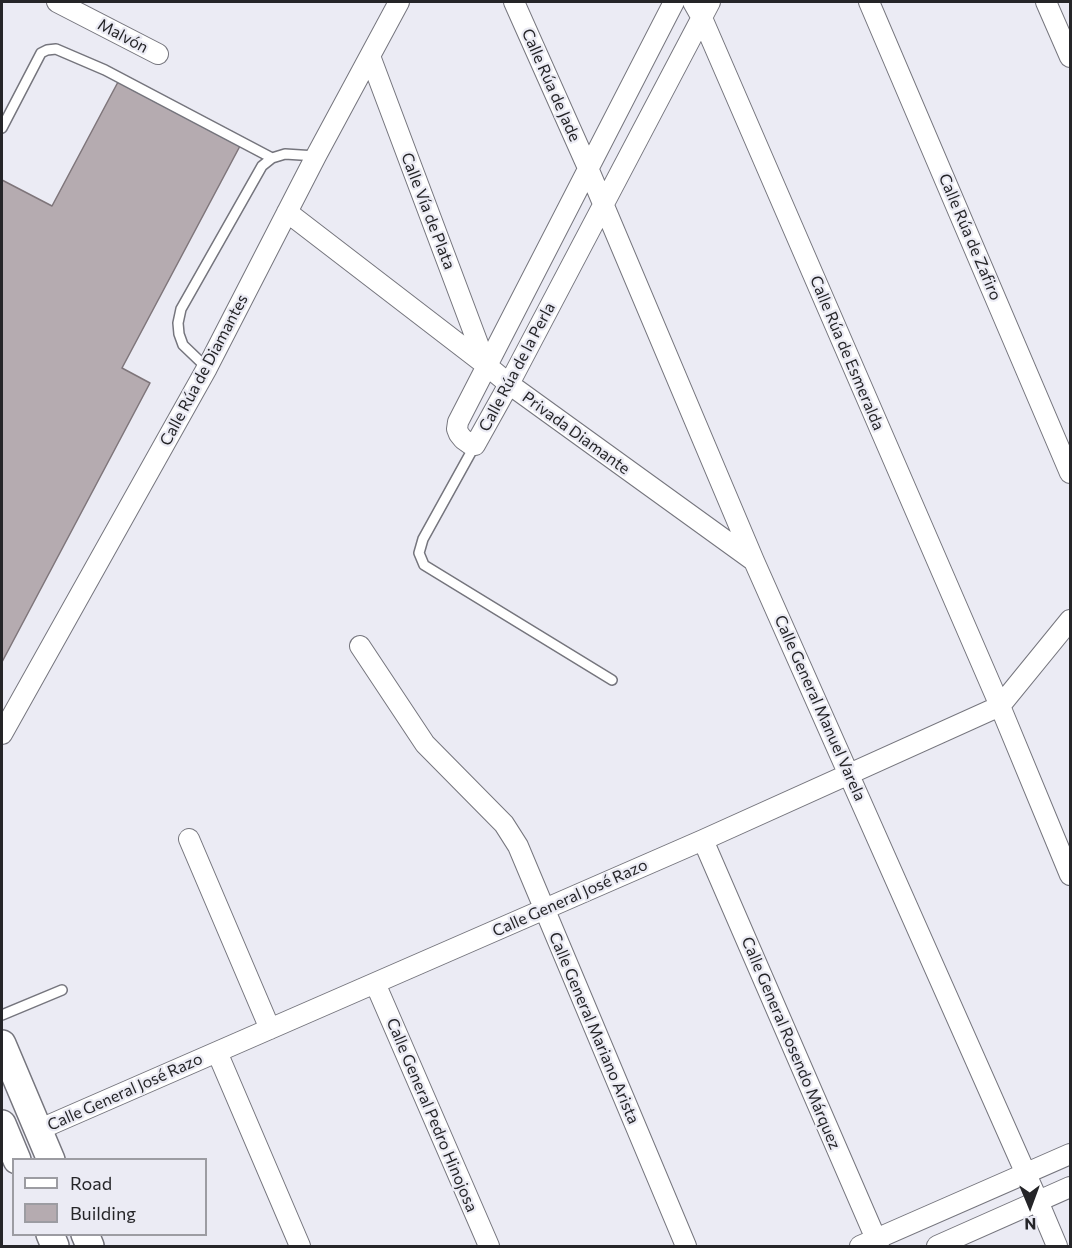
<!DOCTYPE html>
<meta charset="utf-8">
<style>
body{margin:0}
#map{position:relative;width:1072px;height:1248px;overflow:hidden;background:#ebebf4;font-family:Commissioner,sans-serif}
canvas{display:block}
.frame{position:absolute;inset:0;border:3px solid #252528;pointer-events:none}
.legend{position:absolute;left:12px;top:1158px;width:195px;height:78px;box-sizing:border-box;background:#ebebf4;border:2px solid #9c9ca2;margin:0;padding:8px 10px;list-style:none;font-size:18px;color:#252528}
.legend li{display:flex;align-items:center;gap:12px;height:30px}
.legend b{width:30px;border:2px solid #9c9ca2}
.north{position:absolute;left:1000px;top:1176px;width:60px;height:60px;-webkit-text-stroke:4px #ebebf4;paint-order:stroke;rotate:179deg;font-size:16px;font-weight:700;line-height:24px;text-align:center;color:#252528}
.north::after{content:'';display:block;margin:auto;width:21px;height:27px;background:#252528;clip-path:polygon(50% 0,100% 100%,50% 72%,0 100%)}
</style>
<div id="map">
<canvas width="1072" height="1248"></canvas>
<div class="frame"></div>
<ul class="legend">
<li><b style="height:8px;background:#fff"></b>Road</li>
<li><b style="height:16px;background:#b5abb0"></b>Building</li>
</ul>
<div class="north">N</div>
</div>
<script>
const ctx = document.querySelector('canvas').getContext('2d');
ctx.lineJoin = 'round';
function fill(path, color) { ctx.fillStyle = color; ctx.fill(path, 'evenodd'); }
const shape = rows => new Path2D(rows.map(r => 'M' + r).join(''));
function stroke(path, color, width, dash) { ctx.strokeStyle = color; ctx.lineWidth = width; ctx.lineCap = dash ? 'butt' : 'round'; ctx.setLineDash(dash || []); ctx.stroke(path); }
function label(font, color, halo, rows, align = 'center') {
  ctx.font = font + ' Commissioner,sans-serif'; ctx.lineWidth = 4.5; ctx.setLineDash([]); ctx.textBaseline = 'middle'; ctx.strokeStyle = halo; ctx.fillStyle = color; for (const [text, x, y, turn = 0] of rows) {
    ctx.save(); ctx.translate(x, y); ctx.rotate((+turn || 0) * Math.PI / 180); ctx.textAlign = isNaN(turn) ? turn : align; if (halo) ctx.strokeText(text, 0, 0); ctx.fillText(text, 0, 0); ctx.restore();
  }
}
const building = shape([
 [118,82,240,146,122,368,150,383,2,662,2,180,52,206,118,82]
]);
fill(building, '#b5abb0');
stroke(building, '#7e757a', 1.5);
const lane = shape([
 [2,128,41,53,47,50,56,49,105,70,272,158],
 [207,368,183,345,179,334,178,323,181,309,262,166,272,158,285,154,316,156],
 [475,445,423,539,419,553,424,565,612,680],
 [2,1015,62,990]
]);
const street = shape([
 [57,2,158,54],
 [514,2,588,168,754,561,1038,1201,1057,1246],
 [674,2,458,422,457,429,459,434,463,439,470,444,475,445,509,384,710,2],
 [693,2,702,18,1000,706,1070,875],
 [869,2,1070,473],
 [1046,2,1070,57],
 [370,56,486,365],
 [287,212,486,365,509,384,754,561],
 [360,646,425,744,504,824,518,846,686,1246],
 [2,734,207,368,316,156,399,2],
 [189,839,270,1029],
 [703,840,879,1246],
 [375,983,489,1246],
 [217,1052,300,1246],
 [38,1130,703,840,1000,706,1070,620],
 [860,1246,1070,1154],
 [937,1246,1070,1187]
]);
const secondary = shape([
 [2,1044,51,1160],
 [2,1124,17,1160],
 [50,1234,55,1246],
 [85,1234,90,1246]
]);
stroke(lane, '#75757d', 12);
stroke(street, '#75757d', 22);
stroke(secondary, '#75757d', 30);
stroke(lane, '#fff', 9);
stroke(street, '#fff', 20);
stroke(secondary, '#fff', 27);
label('16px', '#252528', '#ebebf4', [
 ["Malvón",123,36,28],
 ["Calle Rúa de Jade",551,85,66],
 ["Calle Vía de Plata",428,211,69],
 ["Calle Rúa de Zafiro",970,237,67],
 ["Calle Rúa de Esmeralda",847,353,67],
 ["Calle Rúa de la Perla",517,367,-62],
 ["Calle Rúa de Diamantes",204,370,-62],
 ["Privada Diamante",576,433,36],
 ["Calle General Manuel Varela",820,708,66],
 ["Calle General José Razo",570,898,-24],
 ["Calle General Mariano Arista",594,1028,67],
 ["Calle General Rosendo Márquez",791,1043,67],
 ["Calle General José Razo",125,1092,-24],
 ["Calle General Pedro Hinojosa",432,1115,67]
]);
</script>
